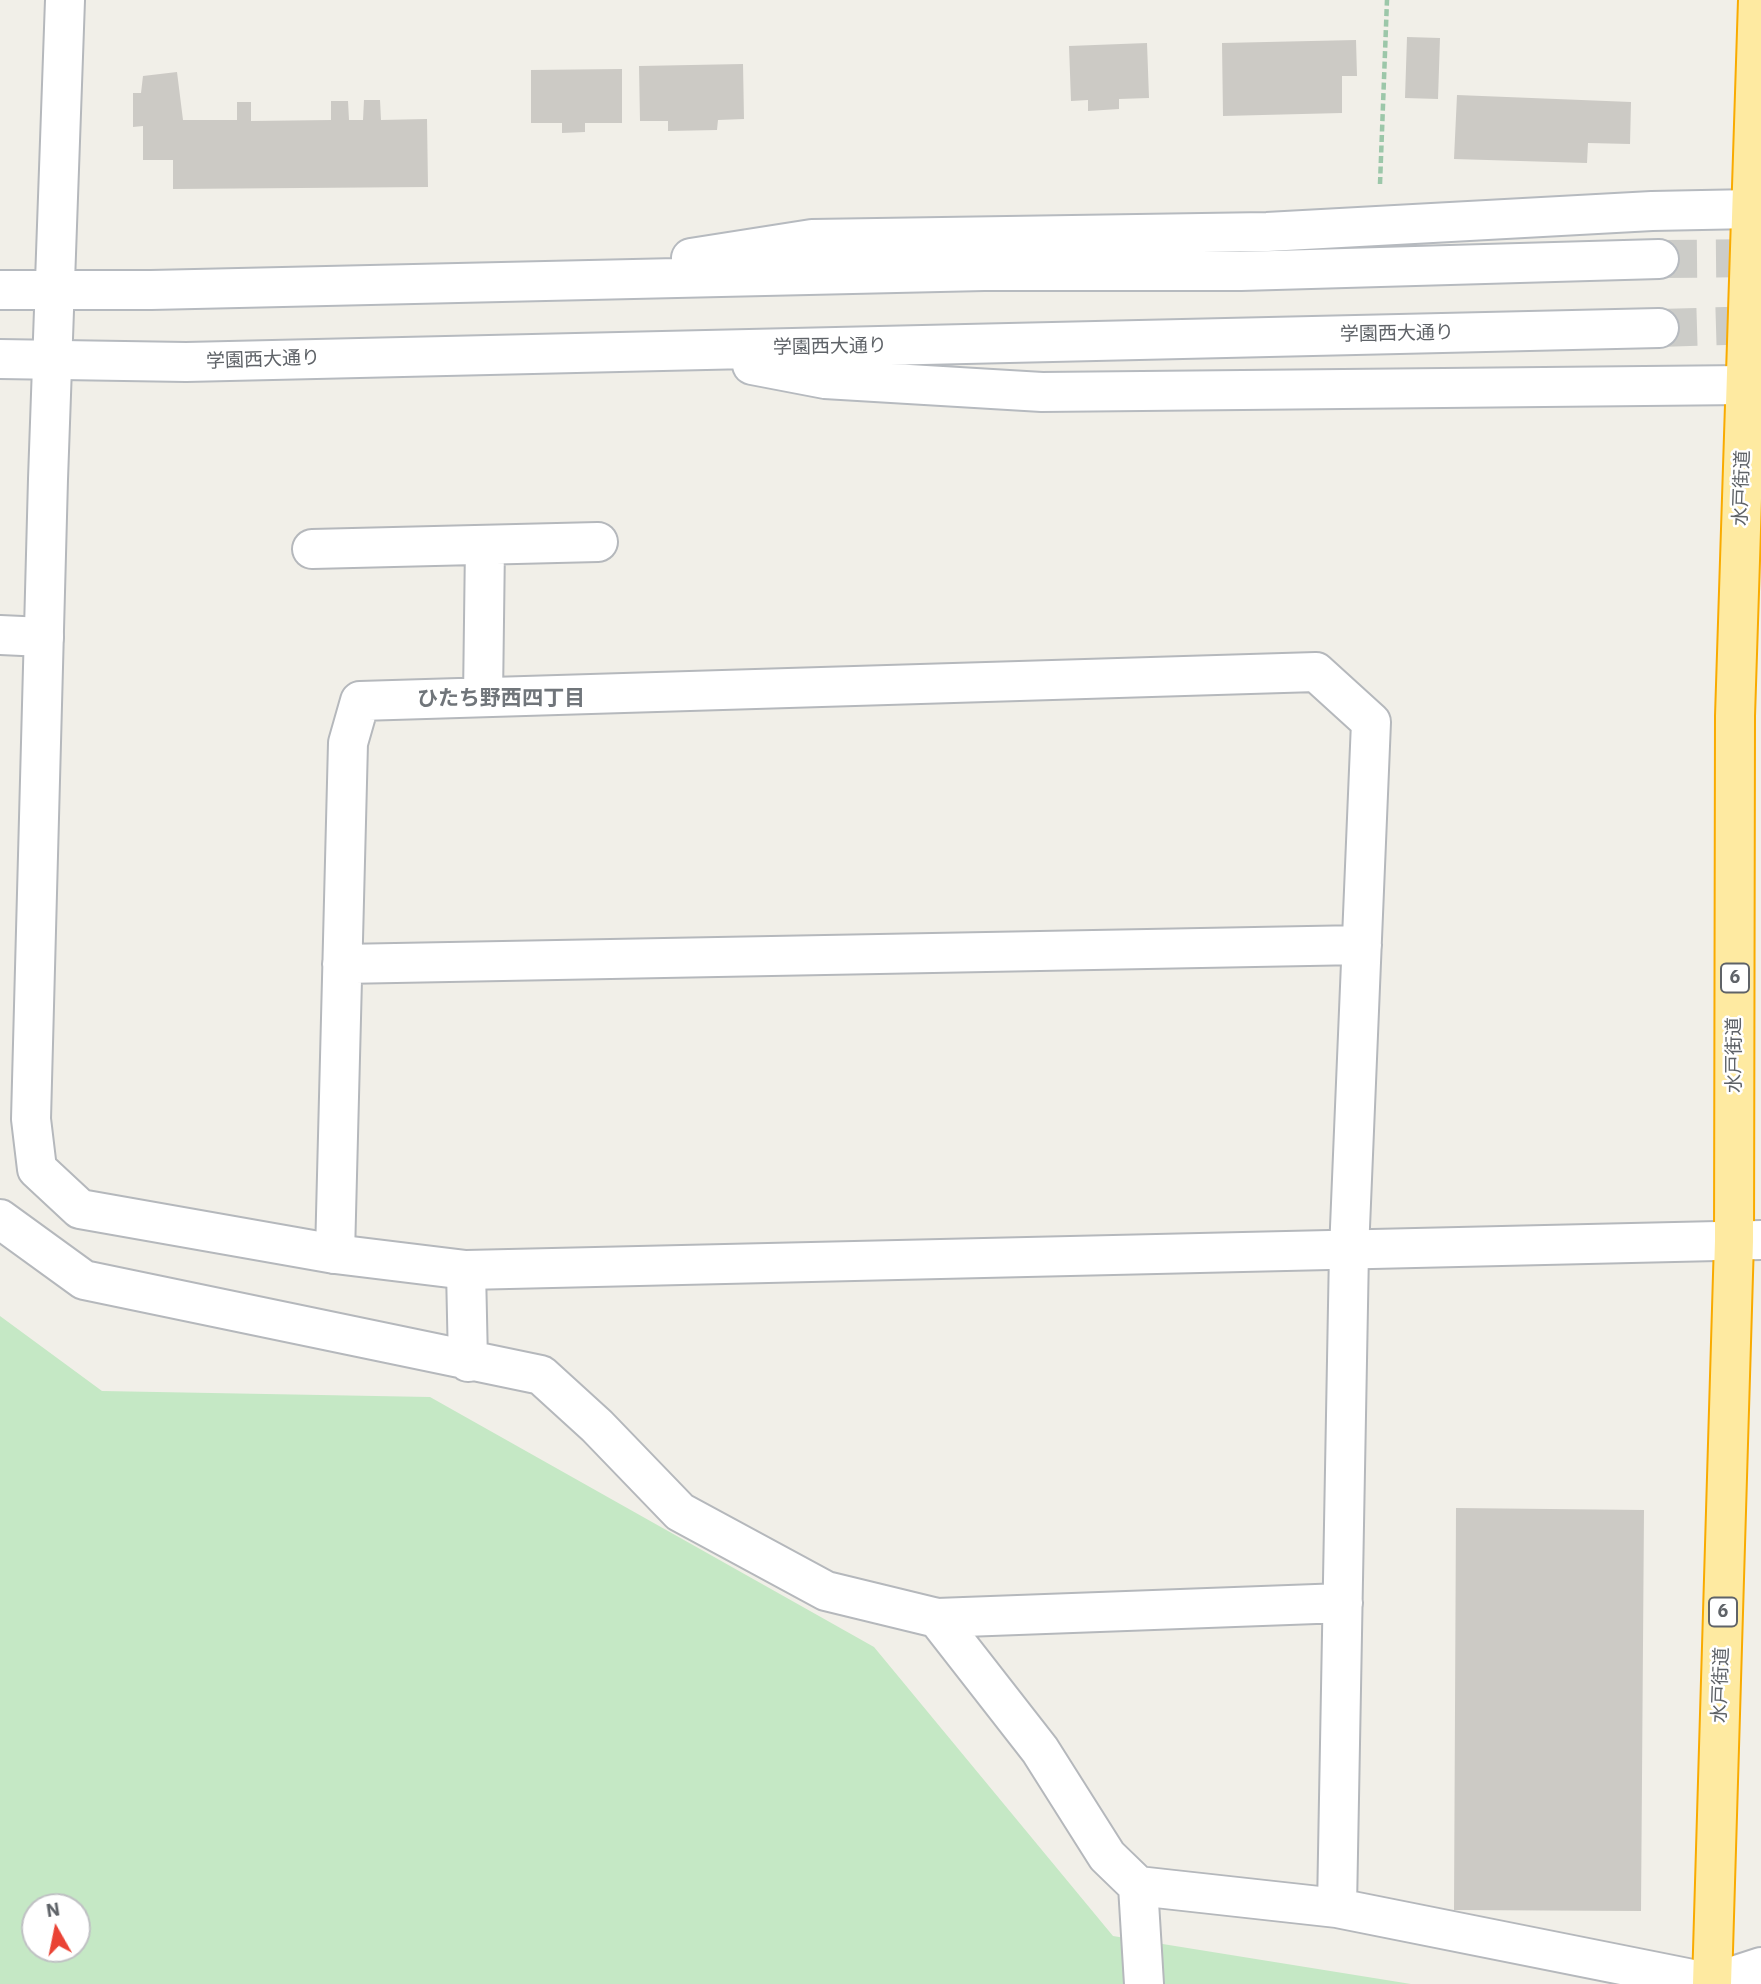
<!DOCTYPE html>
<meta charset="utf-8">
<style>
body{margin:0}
#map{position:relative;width:1761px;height:1984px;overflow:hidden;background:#f1efe8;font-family:"IBM Plex Sans",sans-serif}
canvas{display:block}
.north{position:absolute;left:21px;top:1893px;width:70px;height:70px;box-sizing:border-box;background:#fff;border:2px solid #bfc1c3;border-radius:50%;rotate:351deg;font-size:19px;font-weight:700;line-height:28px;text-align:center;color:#5f6368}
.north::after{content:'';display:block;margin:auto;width:24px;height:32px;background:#ea4335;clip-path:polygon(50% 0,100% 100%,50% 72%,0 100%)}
</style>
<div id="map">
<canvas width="1761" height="1984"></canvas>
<div class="north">N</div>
</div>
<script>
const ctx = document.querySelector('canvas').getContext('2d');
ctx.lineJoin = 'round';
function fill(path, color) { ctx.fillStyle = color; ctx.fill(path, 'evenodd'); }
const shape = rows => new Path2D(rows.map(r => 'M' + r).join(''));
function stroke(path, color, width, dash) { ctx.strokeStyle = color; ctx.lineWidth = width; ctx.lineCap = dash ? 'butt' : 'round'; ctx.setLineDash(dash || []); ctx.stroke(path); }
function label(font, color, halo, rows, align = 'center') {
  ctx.font = font + ' "IBM Plex Sans","Noto Sans JP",sans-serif'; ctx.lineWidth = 5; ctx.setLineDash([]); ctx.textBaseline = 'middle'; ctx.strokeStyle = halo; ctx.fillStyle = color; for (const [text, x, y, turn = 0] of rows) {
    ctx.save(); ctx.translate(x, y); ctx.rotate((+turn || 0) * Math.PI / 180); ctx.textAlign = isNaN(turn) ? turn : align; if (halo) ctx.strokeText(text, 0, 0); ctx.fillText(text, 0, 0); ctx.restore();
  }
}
fill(shape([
 [0,1316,102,1391,430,1397,874,1647,1113,1936,1411,1984,0,1984],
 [35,1907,77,1907,77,1949,35,1949]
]), '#c5e8c5');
fill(shape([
 [1407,37,1440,38,1438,99,1405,98],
 [1356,40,1357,76,1342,76,1342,113,1223,116,1222,43],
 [1147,43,1149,98,1119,99,1119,109,1088,111,1088,100,1071,101,1069,46],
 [743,64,744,119,718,120,717,130,668,131,668,121,640,121,639,66],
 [622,69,622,123,585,123,585,132,562,133,562,123,531,123,531,70],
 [177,72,183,120,237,120,237,102,251,102,251,121,331,120,331,101,348,101,349,120,363,120,364,100,380,100,381,120,427,119,428,187,173,189,173,160,143,160,143,126,133,127,133,93,141,93,143,76],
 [1457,95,1631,102,1630,144,1588,143,1587,163,1454,159],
 [1456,1508,1644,1510,1641,1911,1454,1910]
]), '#cccac5');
stroke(shape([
 [1659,259,1761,258],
 [1659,328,1761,325]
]), '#ccccc8', 38, [38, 19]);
const minor = shape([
 [312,549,598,542],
 [0,635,44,637],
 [483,697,485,545],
 [342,964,1362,945],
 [0,1219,84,1280,541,1375,597,1426,680,1512,826,1591,937,1618,1040,1750,1107,1856,1138,1886,1337,1908,1712,1983,1761,1967],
 [335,1254,348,743,360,701,1316,672,1371,722,1349,1251,1337,1908],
 [466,1270,468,1362],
 [937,1618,1343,1603],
 [1138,1886,1144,1984]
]);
const tertiary = shape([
 [65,0,48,479,31,1119,37,1169,80,1209,335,1254,466,1270,1761,1240]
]);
const secondary = shape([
 [691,258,812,239,1267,232,1652,211,1752,209],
 [0,290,151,290,984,271,1241,271,1659,259],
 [0,359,186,362,1659,328],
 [752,365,825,379,1042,392,1745,385]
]);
const trunk = shape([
 [1712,1984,1734,1241,1735,716,1758,0]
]);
stroke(minor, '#b5b8bc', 42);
stroke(tertiary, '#b5b8bc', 42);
stroke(secondary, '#b6babf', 42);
stroke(trunk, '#f9ab00', 42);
stroke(shape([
 [1380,184,1387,0]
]), '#9cc7a9', 4.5, [7, 3.5]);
stroke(minor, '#fff', 38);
stroke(tertiary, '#fff', 38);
stroke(secondary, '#fff', 38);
stroke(trunk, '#feeaa1', 38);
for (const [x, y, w] of [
 [1735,978,28],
 [1723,1612,28]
]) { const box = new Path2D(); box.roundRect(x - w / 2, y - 14.5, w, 29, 5); ctx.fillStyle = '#fff'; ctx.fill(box); stroke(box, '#5f6368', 2); }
label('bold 18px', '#5f6368', null, [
 ["6",1735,978],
 ["6",1723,1612]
]);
label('19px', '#5f6368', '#fff', [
 ["学園西大通り",1397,334,-1],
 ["学園西大通り",830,347,-1],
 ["学園西大通り",263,360,-2],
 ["水戸街道",1742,488,-88],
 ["水戸街道",1735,1055,-90],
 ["水戸街道",1721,1685,-88]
]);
label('bold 21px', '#70757a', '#fff', [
 ["ひたち野西四丁目",501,699]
]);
</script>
